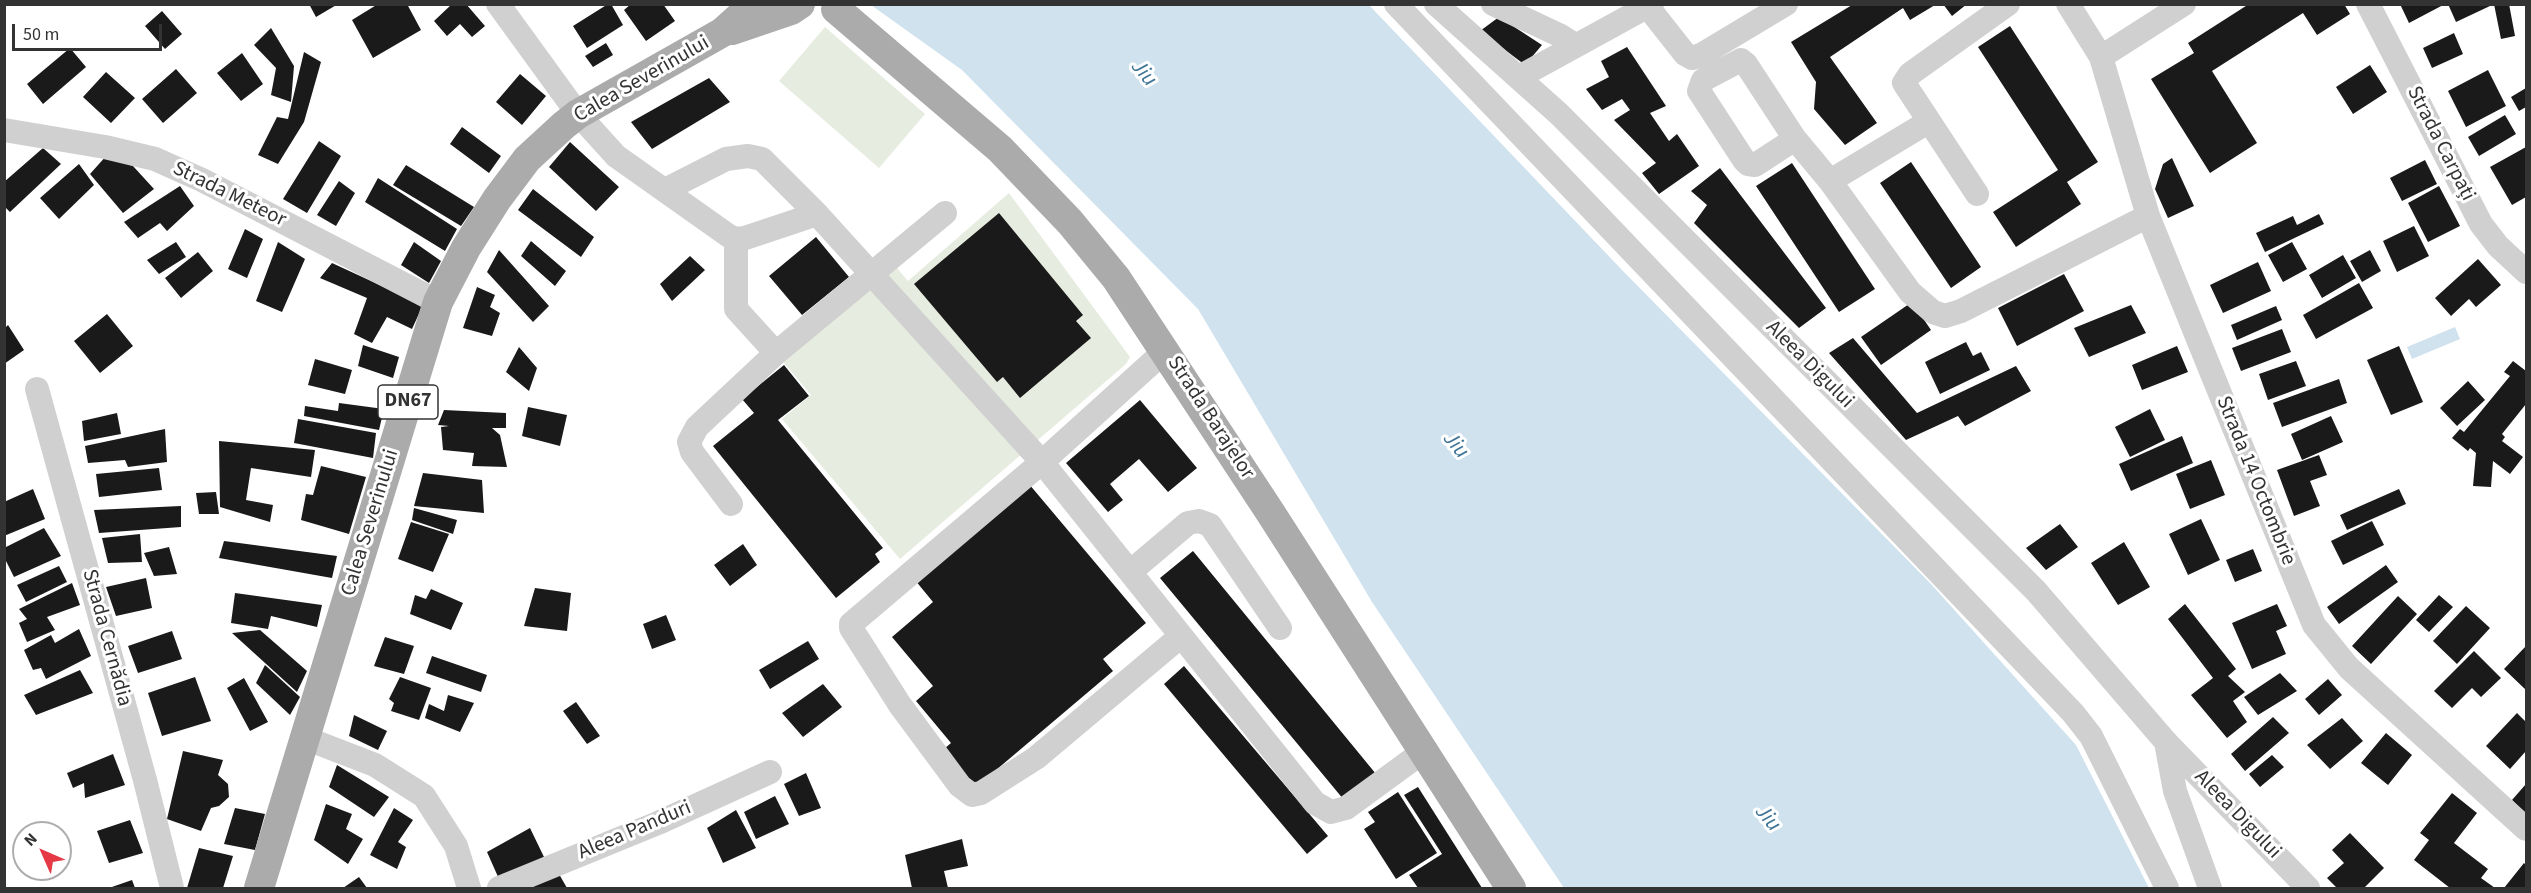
<!DOCTYPE html>
<meta charset="utf-8">
<style>
body{margin:0}
#map{position:relative;width:2531px;height:893px;overflow:hidden;background:#fff;font-family:"Source Sans 3",sans-serif}
canvas{display:block}
.frame{position:absolute;inset:0;border:6px solid #333;pointer-events:none}
.north{position:absolute;left:12px;top:821px;width:60px;height:60px;box-sizing:border-box;background:#fff;border:2px solid #adadad;border-radius:50%;rotate:315deg;font-size:16px;font-weight:700;line-height:24px;text-align:center;color:#333}
.north::after{content:'';display:block;margin:auto;width:21px;height:27px;background:#e63946;clip-path:polygon(50% 0,100% 100%,50% 72%,0 100%)}
.scale{position:absolute;left:12px;top:24px;width:150px;height:27px;box-sizing:border-box;border:3px solid #333;border-top:0;padding-left:8px;font-size:18px;line-height:21px;white-space:nowrap;color:#333;-webkit-text-stroke:4px #fff;paint-order:stroke}
</style>
<div id="map">
<canvas width="2531" height="893"></canvas>
<div class="frame"></div>
<div class="north">N</div>
<div class="scale">50 m</div>
</div>
<script>
const ctx = document.querySelector('canvas').getContext('2d');
ctx.lineJoin = 'round';
function fill(path, color) { ctx.fillStyle = color; ctx.fill(path, 'evenodd'); }
const shape = rows => new Path2D(rows.map(r => 'M' + r).join(''));
function stroke(path, color, width, dash) { ctx.strokeStyle = color; ctx.lineWidth = width; ctx.lineCap = dash ? 'butt' : 'round'; ctx.setLineDash(dash || []); ctx.stroke(path); }
function label(font, color, halo, rows, align = 'center') {
  ctx.font = font + ' "Source Sans 3",sans-serif'; ctx.lineWidth = 6; ctx.setLineDash([]); ctx.textBaseline = 'middle'; ctx.strokeStyle = halo; ctx.fillStyle = color; for (const [text, x, y, turn = 0] of rows) {
    ctx.save(); ctx.translate(x, y); ctx.rotate((+turn || 0) * Math.PI / 180); ctx.textAlign = isNaN(turn) ? turn : align; if (halo) ctx.strokeText(text, 0, 0); ctx.fillText(text, 0, 0); ctx.restore();
  }
}
fill(shape([
 [825,27,925,114,879,168,779,81],
 [1009,193,1130,357,1126,364,900,559,782,419,811,395,779,357,891,261,908,281]
]), '#e6ecdf');
fill(shape([
 [871,5,1369,5,1622,270,1931,584,2076,745,2149,888,1564,888,1372,602,1198,309,962,70],
 [2455,327,2460,339,2412,359,2407,347]
]), '#cfe2ee');
fill(shape([
 [309,4,338,4,316,17],
 [378,4,407,4,421,30,373,58,352,20],
 [452,4,466,4,485,26,472,37,460,24,447,36,434,21],
 [608,4,611,4,623,25,587,48,573,26],
 [631,4,663,4,675,21,646,41,624,10],
 [1943,4,1967,4,1952,16],
 [2249,4,2344,4,2350,14,2317,35,2303,13,2212,71,2257,143,2210,173,2151,79,2194,53,2188,43],
 [2400,4,2445,4,2409,23],
 [2448,4,2489,4,2490,6,2456,22],
 [2494,4,2509,4,2515,36,2501,39],
 [1852,5,1935,5,1910,20,1903,8,1830,57,1877,123,1845,145,1814,109,1816,82,1791,42],
 [162,11,182,34,165,49,145,26],
 [1499,17,1542,45,1525,65,1480,31],
 [2010,26,2098,162,2067,182,2081,204,2016,247,1993,212,2058,170,1978,47],
 [271,28,294,66,291,102,271,95,276,68,254,45],
 [2454,33,2463,54,2432,68,2423,48],
 [606,43,613,55,593,67,585,56],
 [1627,47,1666,106,1650,113,1669,141,1677,134,1699,166,1659,194,1642,173,1656,163,1614,120,1630,110,1622,99,1602,110,1586,89,1609,77,1601,61],
 [70,48,86,67,43,104,27,84],
 [304,52,321,62,304,122,278,164,258,155,277,117,288,119],
 [242,53,263,84,241,101,217,73],
 [2370,65,2387,92,2353,114,2336,87],
 [176,69,197,93,163,123,142,99],
 [2488,70,2506,106,2466,127,2448,91],
 [106,72,135,98,111,123,83,97],
 [520,74,546,96,522,125,496,102],
 [709,78,730,102,652,149,631,122],
 [2526,88,2526,107,2519,111,2511,97],
 [2505,115,2516,134,2479,156,2468,137],
 [462,127,501,156,489,173,450,144],
 [319,141,341,156,307,213,283,199],
 [570,142,619,187,596,211,549,167],
 [2526,147,2526,197,2512,205,2490,167],
 [43,148,61,164,10,212,4,206,4,182],
 [107,155,133,166,154,189,123,213,90,174],
 [2172,158,2194,206,2168,218,2155,189,2163,164],
 [2425,160,2437,184,2402,201,2390,178],
 [1911,162,1981,267,1951,288,1880,183],
 [1792,163,1875,289,1839,312,1756,186],
 [79,164,94,185,59,219,40,198],
 [406,165,474,207,461,226,393,185],
 [1720,168,1826,308,1799,328,1694,223,1707,205,1691,191],
 [378,178,457,229,445,251,365,202],
 [339,181,355,193,336,226,317,215],
 [180,186,194,206,167,231,160,223,138,238,124,222],
 [2439,186,2460,226,2428,242,2408,203],
 [533,189,594,237,581,257,518,210],
 [999,213,1083,315,1076,321,1091,338,1020,398,1003,377,997,382,914,284],
 [2319,214,2324,224,2265,252,2256,233,2293,216,2297,225],
 [2414,226,2429,256,2397,272,2383,241],
 [245,229,263,239,247,278,228,269],
 [816,237,849,277,802,315,769,276],
 [531,241,566,271,555,286,521,256],
 [176,242,186,257,159,274,147,260],
 [278,242,305,259,282,312,256,301],
 [414,242,441,261,429,283,401,265],
 [2292,242,2307,269,2283,282,2268,255],
 [499,250,549,306,533,322,487,272],
 [2370,250,2381,271,2362,282,2350,261],
 [198,252,213,271,181,298,165,278],
 [2343,255,2356,278,2322,298,2309,275],
 [690,256,705,270,672,301,660,284],
 [2478,259,2501,285,2476,307,2469,299,2451,316,2435,298],
 [2258,262,2271,291,2223,313,2210,285],
 [332,263,423,305,412,329,387,317,372,343,354,334,367,298,320,278],
 [2064,274,2084,311,2017,346,1998,308],
 [2359,283,2373,308,2316,339,2303,315],
 [477,287,495,295,490,307,500,313,492,336,463,328],
 [1912,302,1931,330,1881,365,1861,337],
 [2131,305,2146,333,2089,357,2074,328],
 [2276,306,2282,320,2237,340,2231,325],
 [107,314,133,346,100,373,74,341],
 [8,325,24,350,4,364,4,329],
 [2282,329,2291,352,2241,371,2232,348],
 [1853,338,1917,413,2016,366,2031,391,1965,426,1958,416,1906,440,1829,353],
 [1966,342,1973,356,1981,352,1990,370,1940,394,1925,362],
 [363,345,399,357,393,378,358,366],
 [2177,346,2188,372,2142,390,2132,365],
 [2399,346,2423,402,2391,415,2367,360],
 [519,347,537,368,529,391,506,372],
 [315,359,352,370,345,394,308,385],
 [2296,361,2306,386,2268,400,2259,374],
 [2513,361,2526,371,2526,404,2502,434,2505,437,2502,441,2523,457,2510,474,2493,461,2491,487,2473,486,2476,453,2470,448,2468,451,2452,438,2460,429,2464,432,2510,376,2504,372],
 [784,365,809,396,778,420,883,548,875,554,880,562,836,598,713,446,754,413,742,399],
 [2339,379,2347,403,2282,427,2273,403],
 [2468,381,2485,400,2457,426,2440,408],
 [1140,400,1197,468,1168,492,1139,459,1110,484,1123,500,1108,512,1066,463],
 [339,403,384,409,379,430,304,416,305,406,338,411],
 [528,407,567,415,560,446,522,436],
 [2150,409,2165,440,2130,457,2115,427],
 [444,410,506,413,506,428,492,428,500,435,507,467,472,466,474,453,443,450,441,427,449,426,438,425],
 [117,413,121,434,84,441,82,421],
 [2331,416,2343,442,2302,460,2291,434],
 [298,419,376,433,373,458,294,443],
 [165,429,167,462,128,467,125,460,88,463,85,446],
 [2182,436,2193,463,2131,491,2119,464],
 [219,441,315,450,311,477,251,468,246,500,273,505,270,522,220,507],
 [2319,455,2327,475,2310,481,2320,506,2294,516,2277,470],
 [2211,460,2225,495,2190,509,2176,474],
 [321,466,366,477,349,534,301,520,306,494,313,495],
 [159,468,162,490,99,497,96,474],
 [423,473,482,480,484,513,414,506],
 [1029,484,1146,623,1103,659,1113,671,976,787,944,749,951,743,916,701,933,686,892,637,933,602,910,574],
 [33,489,45,519,4,536,4,502],
 [2399,489,2406,504,2347,530,2340,515],
 [216,492,219,514,199,514,196,493],
 [181,506,181,527,99,533,94,510],
 [414,508,457,520,453,534,412,520],
 [2201,519,2220,560,2188,575,2169,534],
 [2372,521,2384,545,2343,565,2331,541],
 [411,522,449,534,433,572,398,559],
 [2060,524,2078,547,2046,570,2026,548],
 [44,528,61,556,14,577,4,557,4,548],
 [140,534,142,562,108,563,102,538],
 [224,541,337,556,332,578,219,558],
 [2124,542,2150,587,2118,605,2091,563],
 [743,544,757,565,730,586,714,565],
 [169,547,177,574,154,576,144,553],
 [2253,549,2262,571,2235,582,2226,560],
 [1193,551,1376,774,1344,800,1160,578],
 [2386,565,2398,582,2339,624,2327,607],
 [59,566,67,582,26,602,17,585],
 [146,578,152,608,116,616,106,587],
 [72,583,80,605,47,617,55,630,27,642,19,623,27,619,19,609],
 [535,588,571,593,567,631,524,626],
 [431,589,463,603,451,630,410,614,415,595,426,599],
 [235,593,322,605,317,627,271,616,268,629,231,623],
 [2439,595,2453,607,2429,632,2416,620],
 [2398,596,2417,614,2371,664,2352,646],
 [2185,604,2236,669,2228,676,2245,692,2233,701,2247,722,2227,738,2191,695,2213,678,2168,619],
 [2277,604,2287,626,2276,631,2286,654,2252,669,2232,623],
 [2466,606,2490,628,2457,664,2433,641],
 [666,615,676,640,652,649,643,624],
 [79,629,91,656,46,679,41,668,33,670,24,650,51,635,55,643],
 [260,630,307,671,297,692,232,633],
 [172,631,182,659,138,673,128,646],
 [385,637,414,646,404,674,374,666],
 [808,641,819,659,770,689,759,670],
 [2526,646,2526,690,2504,669],
 [2474,651,2501,678,2481,697,2472,688,2452,708,2434,691],
 [432,656,487,675,481,692,426,673],
 [265,665,300,697,290,715,256,683],
 [1184,666,1328,836,1307,854,1164,684],
 [80,670,93,693,36,715,24,695],
 [2280,673,2297,691,2258,715,2244,697],
 [195,677,211,721,162,736,148,693],
 [400,677,431,688,419,720,391,711,394,703,389,699],
 [244,678,268,722,250,731,227,688],
 [2328,679,2342,695,2319,715,2305,699],
 [823,684,842,707,803,737,782,713],
 [448,695,474,703,460,732,425,718,429,704,444,711],
 [576,702,600,736,587,744,563,711],
 [2517,713,2526,722,2526,751,2510,769,2486,746],
 [354,715,387,731,378,750,349,736],
 [2273,717,2289,733,2245,771,2231,754],
 [2342,718,2363,741,2330,769,2307,745],
 [2386,733,2412,755,2388,785,2361,763],
 [183,751,223,760,218,775,228,784,229,797,219,806,211,808,201,831,167,819],
 [113,754,125,785,85,798,84,783,73,788,67,773],
 [2272,755,2284,767,2260,787,2249,774],
 [337,765,389,797,374,817,329,787],
 [806,773,821,808,799,816,784,784],
 [2526,784,2526,814,2512,800],
 [1418,787,1482,888,1418,888,1409,875,1442,854,1404,795],
 [1398,792,1437,853,1396,879,1364,829,1375,822,1368,812],
 [2452,793,2477,813,2454,843,2488,869,2481,878,2495,888,2450,888,2414,860,2429,840,2420,833],
 [775,796,789,824,756,839,744,812],
 [326,804,352,814,346,829,363,839,348,864,314,840],
 [235,808,265,814,255,850,224,844],
 [394,808,413,820,398,842,406,847,397,869,370,855],
 [736,810,756,848,723,863,707,828],
 [130,820,143,853,109,863,97,831],
 [530,828,544,857,499,879,487,852],
 [2350,833,2384,868,2364,888,2337,888,2327,878,2344,863,2332,850],
 [962,839,968,866,944,871,948,888,912,888,905,855],
 [199,848,233,856,223,888,187,888],
 [2524,863,2526,865,2526,888,2504,888],
 [559,874,567,888,529,888],
 [359,877,367,888,343,888],
 [132,880,135,888,109,888]
]), '#1a1a1a');
stroke(shape([
 [498,4,578,114,616,156,729,236,736,239,745,238,817,214],
 [1396,4,2073,713,2091,736,2167,888],
 [1436,4,1559,114,2036,591,2166,742,2308,888],
 [1493,4,1559,35,1575,45],
 [2068,4,2101,57,2148,216,2314,625,2349,668,2526,829],
 [2368,4,2481,224,2498,246,2526,272],
 [1648,7,1685,54,1692,58,1701,55,1786,4],
 [2101,57,2184,4],
 [1741,60,1746,64,1795,139,1755,165,1748,164,1744,160,1699,91,1703,80,1741,60],
 [1519,77,1652,4],
 [4,130,105,147,155,159,202,180,438,302],
 [1795,139,1830,181,1910,292,1933,312,1945,316,1961,311,2148,216],
 [1830,181,1928,122],
 [665,190,726,159,748,156,762,159,817,214,1042,462,1315,803,1331,812,1346,808,1424,751],
 [1977,194,1904,83,1910,74,2008,4],
 [736,239,736,309,776,353],
 [1166,350,1042,462,851,624,851,628,900,705,960,786,972,795,981,793,1036,758,1181,636],
 [37,389,145,780,172,888],
 [731,504,692,452,689,442,697,427,776,353,945,213],
 [1130,572,1188,523,1199,521,1210,525,1280,628],
 [305,738,375,765,424,796,456,846,469,888],
 [2166,742,2175,791,2210,888],
 [499,888,658,823,770,772]
]), '#d0d0d0', 24);
stroke(shape([
 [836,9,1000,149,1070,222,1116,278,1270,512,1511,888],
 [732,30,791,10,800,4],
 [259,888,438,302,466,248,497,199,527,159,564,125,578,114,723,32,754,4]
]), '#ababab', 30);
for (const [x, y, w] of [
 [408,402,60]
]) { const box = new Path2D(); box.roundRect(x - w / 2, y - 17, w, 34, 4.5); ctx.fillStyle = '#fff'; ctx.fill(box); stroke(box, '#333', 1.5); }
label('bold 20px', '#333', null, [
 ["DN67",408,402]
]);
label('21px', '#333', '#fff', [
 ["Calea Severinului",642,80,-30],
 ["Strada Carpați",2440,144,63],
 ["Strada Meteor",229,195,26],
 ["Aleea Digului",1809,365,45],
 ["Strada Barajelor",1210,418,57],
 ["Strada 14 Octombrie",2255,481,68],
 ["Calea Severinului",371,523,-73],
 ["Strada Cernădia",106,638,75],
 ["Aleea Digului",2237,815,46],
 ["Aleea Panduri",635,831,-23]
]);
label('italic 22px', '#3f7597', '#fff', [
 ["Jiu",1143,74,50],
 ["Jiu",1455,446,50],
 ["Jiu",1767,819,50]
]);
</script>
